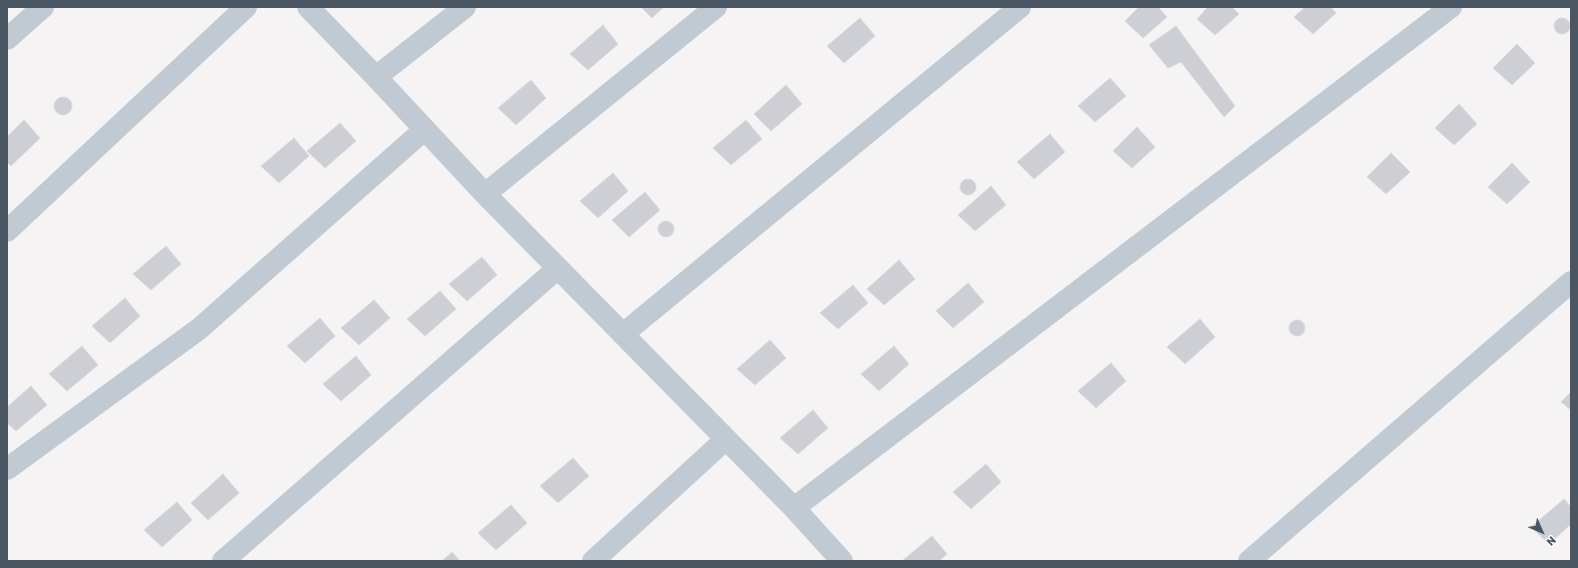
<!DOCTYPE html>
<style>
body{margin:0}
#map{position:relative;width:1578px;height:568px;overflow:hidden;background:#f5f3f3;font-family:Rubik,sans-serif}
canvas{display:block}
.frame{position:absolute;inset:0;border:8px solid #4a5661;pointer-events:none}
.north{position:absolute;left:1522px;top:512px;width:40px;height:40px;-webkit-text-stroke:3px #fff;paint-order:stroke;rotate:135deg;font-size:11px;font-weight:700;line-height:16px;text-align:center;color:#4a5661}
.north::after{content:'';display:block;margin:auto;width:14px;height:18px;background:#4a5661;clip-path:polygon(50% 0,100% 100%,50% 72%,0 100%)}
</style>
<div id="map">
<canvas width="1578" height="568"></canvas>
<div class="frame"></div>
<div class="north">N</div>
</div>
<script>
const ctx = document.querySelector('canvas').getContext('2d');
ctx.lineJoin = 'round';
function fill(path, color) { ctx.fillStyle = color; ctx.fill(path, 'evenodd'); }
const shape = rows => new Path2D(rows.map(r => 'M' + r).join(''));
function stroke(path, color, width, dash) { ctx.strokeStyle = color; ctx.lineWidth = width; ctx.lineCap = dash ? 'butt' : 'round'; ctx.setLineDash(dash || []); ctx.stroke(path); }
const building = shape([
 [641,7,664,7,652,18,641,7],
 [1139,7,1158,7,1167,17,1143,38,1125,21,1139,7],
 [1208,7,1232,7,1239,14,1215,35,1197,19,1208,7],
 [1305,7,1331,7,1336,13,1313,34,1294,17,1305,7],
 [860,18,875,36,844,63,827,46,860,18],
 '1554 26a8 8 0 1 1 16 0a8 8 0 1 1-16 0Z',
 [603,25,618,44,588,70,570,54,603,25],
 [1176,26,1235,106,1224,117,1181,62,1168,68,1149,45,1176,26],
 [1517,44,1535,63,1512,85,1493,68,1517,44],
 [1110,78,1126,96,1095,122,1078,106,1110,78],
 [531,80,546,98,516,125,498,108,531,80],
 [786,85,802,104,771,131,754,114,786,85],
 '54 106a9 9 0 1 1 18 0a9 9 0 1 1-18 0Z',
 [1459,104,1477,124,1454,145,1435,128,1459,104],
 [24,120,40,138,11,166,7,162,7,153,9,151,7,149,7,137,24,120],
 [746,120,762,139,731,165,713,148,746,120],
 [340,123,356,141,325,168,307,151,340,123],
 [1137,127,1155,147,1132,168,1113,151,1137,127],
 [1050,134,1065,152,1034,179,1017,162,1050,134],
 [294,138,309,156,279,183,261,166,294,138],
 [1391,153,1410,172,1386,194,1367,177,1391,153],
 [1512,163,1530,182,1507,204,1488,187,1512,163],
 [613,173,628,191,598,218,580,201,613,173],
 '960 187a8 8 0 1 1 16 0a8 8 0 1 1-16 0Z',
 [991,186,1006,205,975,231,958,215,991,186],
 [645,192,660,210,629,237,612,220,645,192],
 '658 229a8 8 0 1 1 16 0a8 8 0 1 1-16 0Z',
 [166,246,181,264,151,290,133,274,166,246],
 [482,257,497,275,467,301,449,284,482,257],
 [899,260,915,279,884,305,867,289,899,260],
 [968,283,984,302,953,328,936,311,968,283],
 [853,285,868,303,838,329,820,313,853,285],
 [440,291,456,309,425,336,407,319,440,291],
 [125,298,140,316,110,343,92,326,125,298],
 [374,300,390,318,359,345,341,328,374,300],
 [320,318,335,336,305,363,287,346,320,318],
 [1200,319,1215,337,1185,364,1167,347,1200,319],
 '1289 328a8 8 0 1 1 16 0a8 8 0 1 1-16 0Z',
 [770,340,786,358,755,385,737,369,770,340],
 [82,346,98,365,67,391,49,374,82,346],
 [894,346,909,364,879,391,861,374,894,346],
 [356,356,371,375,341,401,323,384,356,356],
 [1111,363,1126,381,1096,408,1078,391,1111,363],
 [31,386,47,405,16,431,7,423,7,407,31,386],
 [1571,392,1571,410,1561,402,1571,392],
 [813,410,828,428,798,454,780,438,813,410],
 [573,458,589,476,558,503,540,486,573,458],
 [986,464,1001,482,971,509,953,492,986,464],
 [223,474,239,493,208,520,191,503,223,474],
 [1564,499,1571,507,1571,524,1549,544,1531,527,1564,499],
 [177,502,192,520,162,547,144,530,177,502],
 [511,505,527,523,496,550,478,533,511,505],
 [932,536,947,554,939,561,902,561,932,536],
 [452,552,460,561,442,561,452,552]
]);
fill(building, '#cdcfd5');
stroke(building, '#d7d9de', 1);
stroke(shape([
 [308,7,376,77,485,194,794,508,842,561],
 [7,39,43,7],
 [376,77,465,7],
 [485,194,716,7],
 [7,231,246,7],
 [623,334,1020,7],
 [7,469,199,329,424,130],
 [794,508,1451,7],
 [223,561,558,268],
 [593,561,726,439],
 [1249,561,1571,282]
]), '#c1cad2', 22);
</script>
